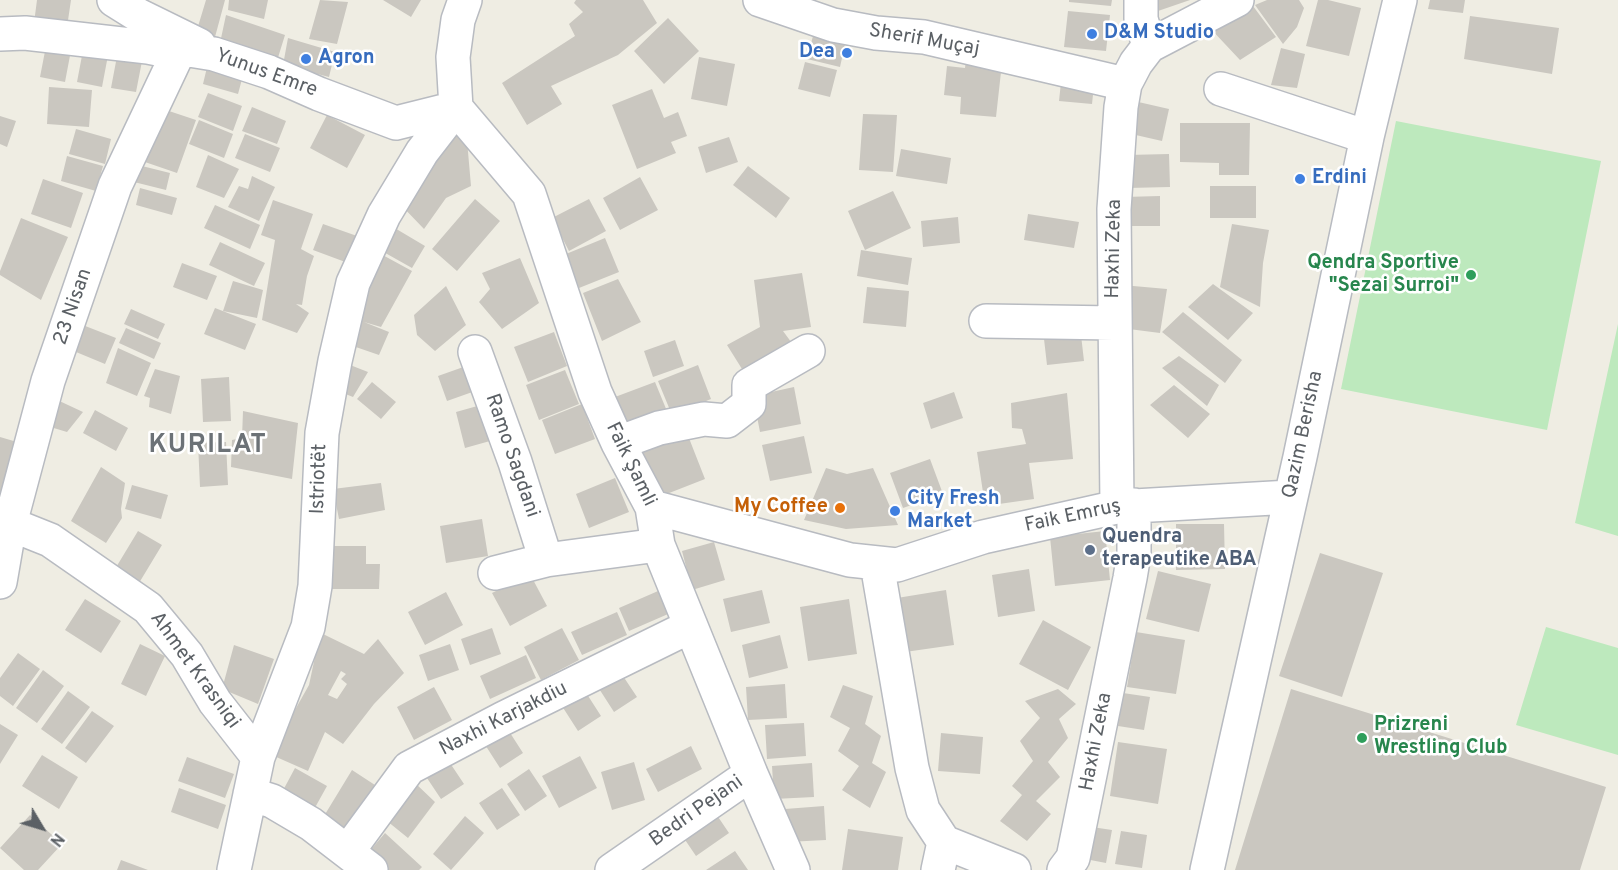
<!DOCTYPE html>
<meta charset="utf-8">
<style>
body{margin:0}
#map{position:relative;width:1618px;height:870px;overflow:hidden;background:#efede3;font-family:Overpass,sans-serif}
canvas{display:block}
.north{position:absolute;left:12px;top:798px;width:60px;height:60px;-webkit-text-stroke:4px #fff;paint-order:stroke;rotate:128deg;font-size:16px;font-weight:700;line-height:24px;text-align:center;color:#5b6065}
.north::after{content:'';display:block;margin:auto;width:21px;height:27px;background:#5b6065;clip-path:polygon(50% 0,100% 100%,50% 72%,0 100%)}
</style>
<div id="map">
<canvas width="1618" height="870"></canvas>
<div class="north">N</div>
</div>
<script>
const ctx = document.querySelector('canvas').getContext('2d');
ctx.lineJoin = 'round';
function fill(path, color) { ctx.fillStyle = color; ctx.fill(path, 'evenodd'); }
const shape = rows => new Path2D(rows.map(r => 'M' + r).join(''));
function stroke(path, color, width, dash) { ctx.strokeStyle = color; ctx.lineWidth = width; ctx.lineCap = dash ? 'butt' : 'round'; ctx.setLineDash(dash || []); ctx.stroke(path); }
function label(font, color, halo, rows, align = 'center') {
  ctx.font = font + ' Overpass,sans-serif'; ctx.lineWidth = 5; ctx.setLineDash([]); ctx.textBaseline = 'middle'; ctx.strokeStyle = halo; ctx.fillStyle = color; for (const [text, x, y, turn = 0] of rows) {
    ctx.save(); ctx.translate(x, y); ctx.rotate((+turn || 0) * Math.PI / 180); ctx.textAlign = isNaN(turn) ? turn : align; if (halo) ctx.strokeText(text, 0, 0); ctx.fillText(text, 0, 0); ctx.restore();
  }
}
fill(shape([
 [1396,121,1601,161,1547,430,1341,389],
 [1618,324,1618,536,1575,523],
 [1546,627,1618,648,1618,755,1516,725]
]), '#bde9bd');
fill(shape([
 [37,0,71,0,67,27,34,23],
 [206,0,225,0,215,37,196,33],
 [229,0,268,0,264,19,228,10],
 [320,0,348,2,337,44,309,39],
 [383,0,421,0,411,17],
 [576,0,643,0,657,23,618,55,551,86,562,104,527,125,502,83,575,36,569,24,583,12,574,3],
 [1069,0,1112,0,1111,6,1069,2],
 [1159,0,1190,0,1158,11],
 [1267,0,1299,0,1304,8,1297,27,1283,44,1255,5],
 [1318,0,1328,0,1361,8,1349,56,1306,46],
 [1430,0,1465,0,1463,13,1428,9],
 [1253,6,1276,37,1240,60,1209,27],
 [1068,11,1110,15,1106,51,1064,47],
 [226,15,285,35,276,64,220,43],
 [1470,16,1559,28,1552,74,1464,59],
 [668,18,699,51,664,84,634,51],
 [814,32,846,40,840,67,807,59],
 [288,38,335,52,329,77,283,65],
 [47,41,72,45,65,82,40,77],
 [84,45,109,50,102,87,77,82],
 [1281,48,1305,54,1297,88,1271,85],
 [118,51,143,56,136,92,111,88],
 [699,57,735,64,727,106,691,99],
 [209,59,245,68,238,94,203,84],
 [966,59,1002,63,996,117,960,114,961,97,944,95,947,66,965,68],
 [805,62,837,70,830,97,798,89],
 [1062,73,1095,76,1092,104,1059,101],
 [49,87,92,90,89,127,47,124],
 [652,89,664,118,678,112,687,136,671,142,676,153,637,169,612,105],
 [208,93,242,106,233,131,198,117],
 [1134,101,1169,109,1162,141,1127,133],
 [252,107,286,121,277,144,242,131],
 [160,108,196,120,177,173,142,161],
 [863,114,897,115,893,172,859,170],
 [327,115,365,135,347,168,310,148],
 [0,116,16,121,7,147,0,144],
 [199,120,233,134,224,158,189,144],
 [1180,123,1250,123,1249,175,1219,175,1219,163,1180,162],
 [76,129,111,139,105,164,69,154],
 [466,129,471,186,446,198,424,229,399,203,432,150],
 [245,134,280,148,270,172,235,158],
 [729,137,738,162,706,173,698,147],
 [901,149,951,158,947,184,896,176],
 [1169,154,1170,187,1128,188,1127,155],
 [208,155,239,169,224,198,196,187],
 [67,156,103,166,96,191,61,181],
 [134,164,170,173,166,190,130,181],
 [748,166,790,198,776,218,733,185],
 [252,176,275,187,259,221,228,207,239,186,248,189],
 [640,177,658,210,620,230,603,198],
 [43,179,83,193,71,228,31,214],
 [1210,186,1256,186,1256,218,1210,218],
 [140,188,177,198,172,215,136,205],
 [893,191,911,228,865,250,848,211],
 [1160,196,1160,226,1124,226,1124,197],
 [475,199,500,221,457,271,432,249],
 [589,199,606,231,569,251,552,218],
 [273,200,313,214,301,249,314,256,307,276,302,305,296,304,309,313,297,333,262,320,275,240,261,235],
 [215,205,260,225,250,249,204,228],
 [1028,214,1079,222,1074,248,1024,240],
 [958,217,960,243,923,247,921,221],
 [21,218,68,237,41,300,0,275,0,271],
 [323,224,357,236,348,263,313,250],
 [1232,224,1269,230,1263,263,1260,307,1220,287],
 [393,227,425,246,412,268,380,250],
 [605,238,619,272,579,288,566,254],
 [220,242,265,263,254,286,209,265],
 [861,250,912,258,908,285,857,276],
 [379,253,412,271,381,327,364,322,389,332,379,355,350,345],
 [520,258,539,303,502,329,479,302,490,289,482,273],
 [182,263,217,276,207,300,173,287],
 [802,273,811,327,783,331,797,350,747,377,727,345,760,327,754,280],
 [618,279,641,322,602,341,583,293],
 [233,281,263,290,257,318,223,311],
 [1213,284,1253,313,1228,340,1188,307],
 [1122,285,1167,289,1160,333,1121,328],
 [446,286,466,325,435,351,417,335,414,315],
 [867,287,909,291,906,327,863,323],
 [215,308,256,324,245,350,204,334],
 [131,309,165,324,158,339,124,324],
 [1183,312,1242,360,1225,383,1162,332],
 [75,322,116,338,105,364,64,347],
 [126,328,161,343,154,359,119,343],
 [554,332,567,366,528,382,514,347],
 [1081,335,1084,361,1047,365,1044,339],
 [675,340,684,366,653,377,644,351],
 [118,348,151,363,137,396,106,383],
 [1179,356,1219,385,1207,406,1162,368],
 [345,363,368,372,353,397,338,391],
 [469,365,478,390,447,401,438,376],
 [698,365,711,399,672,415,658,381],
 [155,369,180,376,171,414,149,407,150,398,144,396],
 [565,370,579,404,539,420,526,385],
 [229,377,231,421,203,422,201,379],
 [372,382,396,402,381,419,357,399],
 [655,382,669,416,629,432,615,397],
 [1174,385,1210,414,1188,438,1150,405],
 [794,387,801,424,760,432,753,396],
 [954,392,963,418,931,429,923,403],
 [1067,393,1073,459,1029,463,1034,499,985,506,977,452,1026,444,1022,429,1012,428,1011,403],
 [53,398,83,412,67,432,47,426],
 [582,404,595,439,555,454,542,420],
 [481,405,490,441,465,448,456,412],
 [95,410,128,428,116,451,83,433],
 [243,411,298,423,292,479,231,467,232,440,242,438],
 [685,428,705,479,659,497,638,446],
 [804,436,812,473,770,481,762,445],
 [0,437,17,442,0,501],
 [226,442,228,485,200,487,198,443],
 [930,459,943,494,903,508,890,473],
 [101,467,125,483,121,509,122,518,106,543,71,521],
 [826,468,847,474,873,468,898,525,846,529,804,520],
 [615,478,629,512,589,528,576,494],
 [381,483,385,510,339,519,333,489],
 [132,485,168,495,161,519,125,509],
 [482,519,488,556,446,563,440,526],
 [1176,524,1224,524,1225,569,1176,570],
 [138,531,162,545,139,583,115,569],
 [1105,531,1110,580,1055,586,1050,537],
 [714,542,725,580,692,590,682,551],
 [332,546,366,546,366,564,380,564,379,589,332,589],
 [1320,553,1383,573,1342,697,1279,676],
 [1029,569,1035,611,998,617,992,575],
 [1158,571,1211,584,1199,632,1146,619],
 [530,574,547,606,510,626,492,593],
 [665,588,675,611,629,631,619,608],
 [762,590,770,623,731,632,723,599],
 [946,590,954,645,905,652,897,598],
 [446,592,463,625,425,645,408,612],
 [85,599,121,621,101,653,65,630],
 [849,599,857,654,808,661,800,607],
 [617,612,627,635,582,655,571,632],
 [1043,620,1091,647,1068,690,1019,664],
 [492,628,501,654,470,665,461,639],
 [562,628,579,660,541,680,524,647],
 [1136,632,1185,640,1176,694,1127,687],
 [323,634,364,654,378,639,404,673,374,704,343,744,325,732,308,771,274,756,291,717,309,685,315,657],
 [341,671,346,674,341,679,347,684,337,699,328,695],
 [780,635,788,668,749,678,742,645],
 [140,644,165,656,146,696,121,684],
 [450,644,459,670,428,681,419,655],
 [234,645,274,659,258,704,222,689],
 [18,653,40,669,13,706,0,696,0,678],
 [526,655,536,678,490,699,480,676],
 [43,670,64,686,37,723,16,708],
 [619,670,637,697,614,712,596,684],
 [785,684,787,718,748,720,746,687],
 [843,685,873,696,865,724,881,736,872,763,886,772,870,808,842,790,859,766,838,751,850,728,830,717],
 [434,687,452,720,414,740,397,707],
 [583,688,601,716,578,731,560,703],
 [1058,689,1076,704,1059,719,1068,738,1048,762,1060,777,1036,801,1051,814,1027,841,1000,821,1022,795,1012,786,1033,761,1020,741,1040,718,1025,701],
 [1291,689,1606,787,1580,870,1235,870],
 [68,691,90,707,62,744,41,729],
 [1123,693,1150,697,1144,730,1118,726],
 [92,711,114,726,86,763,65,748],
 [804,723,806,756,767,759,765,725],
 [0,724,18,735,0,764],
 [505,725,523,753,500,768,482,740],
 [941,733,983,737,980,774,938,771],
 [1118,742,1167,749,1158,804,1110,796],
 [691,746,702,769,658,792,646,769],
 [42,755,78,777,59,809,22,786],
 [580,756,597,788,559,808,542,776],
 [187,757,234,774,225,798,178,781],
 [446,757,464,784,441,799,423,772],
 [634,762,645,800,612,810,601,772],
 [812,763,814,797,774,799,772,766],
 [295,768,327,786,312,813,280,796],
 [529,769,547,796,525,811,507,784],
 [352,770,378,787,352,834,324,816],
 [414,782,435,802,408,838,387,821],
 [179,788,226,805,218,829,171,812],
 [502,788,520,815,497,830,479,803],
 [710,805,729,833,696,856,677,828],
 [824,806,826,840,787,842,785,809],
 [30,815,62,844,38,870,24,870,0,848],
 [465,816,484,833,451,870,433,854],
 [1085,826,1112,830,1106,863,1080,858],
 [848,829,903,837,898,870,842,870],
 [1121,831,1147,835,1142,868,1115,864],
 [385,833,422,867,419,870,387,870,368,853],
 [735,851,748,870,706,870],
 [121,860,148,870,117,870]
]), '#cac7c0');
const minor = shape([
 [114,0,138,15,199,45],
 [760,0,833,25,876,33,924,37,1125,84],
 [0,34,25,33,148,47,178,53,183,49,214,54,269,72,319,94,396,123,456,108],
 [1149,46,1237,0],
 [1221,89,1367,137],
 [456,108,529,194,595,392,618,443,652,507,658,545,751,774,793,870],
 [456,108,453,57,458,20,465,0],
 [986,321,1114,323],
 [475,352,515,462,546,560,495,573],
 [618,443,659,428,704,419,727,421,749,404,749,385,808,351],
 [652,507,850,560,897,565,983,537,1117,507,1290,497],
 [1117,507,1114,209,1121,107,1125,84,1136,63,1149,46,1141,19,1141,0],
 [0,520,50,540,148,608,187,655,215,702,258,757],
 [546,560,658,545],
 [877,564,912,768,923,810,944,842,1014,870],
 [0,582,10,524,48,381,115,186,178,53],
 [250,794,272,801,311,824,371,870],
 [348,851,409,768,502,719,691,626],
 [234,870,258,757,308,627,315,586,322,433,335,361,353,283,384,215,422,152,456,108],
 [612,870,751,774],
 [938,870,944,842],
 [1064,870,1073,858,1130,578,1134,554,1134,505],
 [1207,870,1300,457,1367,137,1400,0]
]);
stroke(minor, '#b8bbc1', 36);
stroke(minor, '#fff', 33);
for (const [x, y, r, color] of [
 [1092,34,6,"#3f7fe0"],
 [847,53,6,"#3f7fe0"],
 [306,59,6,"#3f7fe0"],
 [1300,179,6,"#3f7fe0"],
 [1471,275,6,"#2e9e5b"],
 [840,508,6,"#e8710a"],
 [895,511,6,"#3f7fe0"],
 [1090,550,6,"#5c6f8a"],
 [1362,738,6,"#2e9e5b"]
]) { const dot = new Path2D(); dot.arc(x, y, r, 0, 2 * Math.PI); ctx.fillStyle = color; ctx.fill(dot); stroke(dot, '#fff', 2); }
label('bold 20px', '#366cbe', '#fff', [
 ["D&M Studio",1104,34],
 ["Dea",835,53,"right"],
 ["Agron",318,59],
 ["Erdini",1312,179],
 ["City Fresh",907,500],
 ["Market",907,523]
], 'left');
label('20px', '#5b6065', '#fff', [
 ["Sherif Muçaj",924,41,10],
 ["Yunus Emre",266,74,20],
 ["Haxhi Zeka",1115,249,-89],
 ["23 Nisan",74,307,-71],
 ["Qazim Berisha",1304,435,-78],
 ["Ramo Sagdani",511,456,71],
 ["Faik Şamli",630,465,64],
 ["Istriotët",320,479,-88],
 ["Faik Emruş",1073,517,-12],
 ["Ahmet Krasniqi",194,671,54],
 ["Naxhi Karjakdiu",504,720,-27],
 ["Haxhi Zeka",1097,742,-79],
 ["Bedri Pejani",697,812,-35]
]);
label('bold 20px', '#27864d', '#fff', [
 ["Qendra Sportive",1459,264],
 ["\"Sezai Surroi\"",1459,287],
 ["Prizreni",1374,726,"left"],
 ["Wrestling Club",1374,749,"left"]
], 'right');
label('bold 20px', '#c56008', '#fff', [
 ["My Coffee",828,508]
], 'right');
label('bold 20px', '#4e5e75', '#fff', [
 ["Quendra",1102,538],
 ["terapeutike ABA",1102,561]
], 'left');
ctx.letterSpacing = '1.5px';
label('bold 26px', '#6c7277', '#fff', [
 ["KURILAT",208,447]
]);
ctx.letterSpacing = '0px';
</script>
